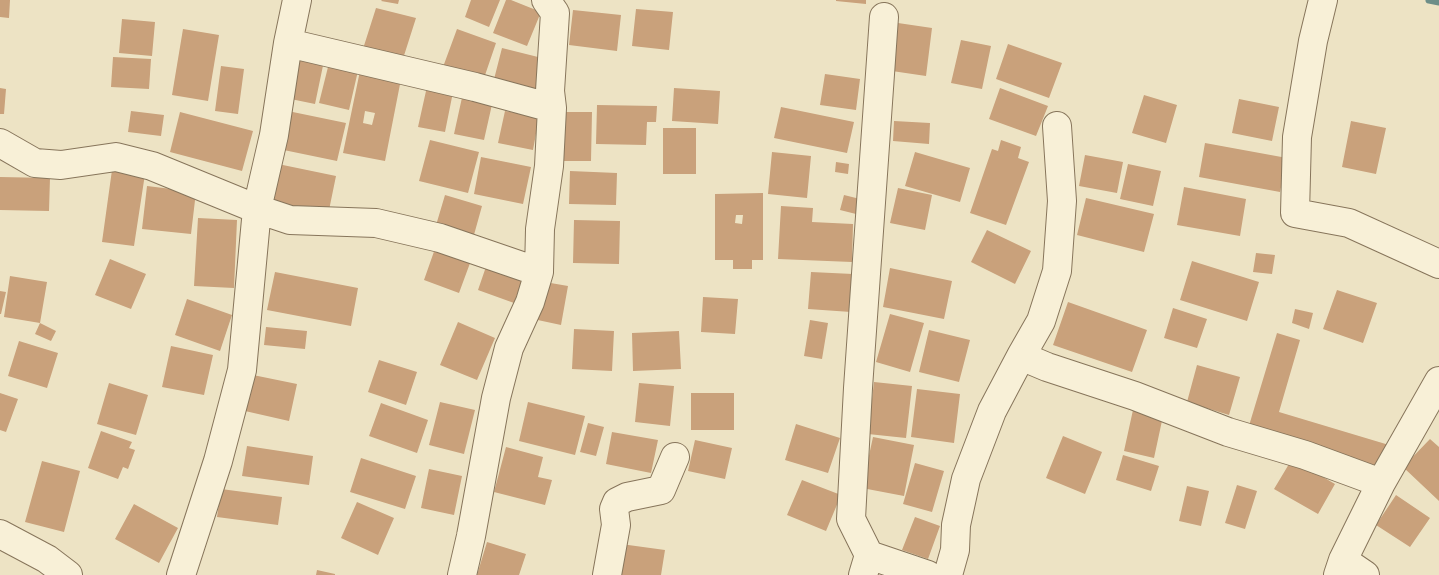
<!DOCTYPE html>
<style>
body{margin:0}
canvas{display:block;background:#ede3c4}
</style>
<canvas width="1439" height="575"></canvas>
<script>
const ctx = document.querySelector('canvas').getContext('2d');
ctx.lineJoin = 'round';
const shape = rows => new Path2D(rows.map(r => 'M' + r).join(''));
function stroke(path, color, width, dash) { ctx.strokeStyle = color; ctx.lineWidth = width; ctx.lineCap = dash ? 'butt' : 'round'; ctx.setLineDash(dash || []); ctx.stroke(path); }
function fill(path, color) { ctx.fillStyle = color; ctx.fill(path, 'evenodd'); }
stroke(shape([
 [1429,0,1439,2]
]), '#6d8e88', 7);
fill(shape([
 [0,0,10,0,9,18,0,17],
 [382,0,399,0,398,4,381,1],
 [471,0,500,0,489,27,465,17],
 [506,0,511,0,541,12,527,46,493,33],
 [836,0,866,0,866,4,836,1],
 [376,8,416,18,401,65,362,52],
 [636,9,673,12,669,50,632,46],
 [573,10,621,15,617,51,569,45],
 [122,19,155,22,152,56,119,53],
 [898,23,932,28,926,76,892,71],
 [183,29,219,35,208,101,172,95],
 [457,29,496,43,483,81,443,67],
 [961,40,991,46,982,89,951,83],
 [1008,44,1062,63,1049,98,996,79],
 [502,48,546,59,535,102,491,91],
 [292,49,325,56,315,104,281,97],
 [331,55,360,62,349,110,319,103],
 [113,57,151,59,149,89,111,87],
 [221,66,244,69,238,114,215,111],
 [361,66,402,74,385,161,343,153],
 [365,111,375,113,372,125,363,123],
 [825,74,860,79,856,110,820,105],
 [428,82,454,87,445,132,418,127],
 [0,88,6,89,4,114,0,114],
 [674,88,720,91,718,124,672,121],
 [1000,88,1048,106,1036,136,989,119],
 [463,93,493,100,484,140,454,134],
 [1144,95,1177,105,1166,143,1132,133],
 [1239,99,1279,107,1272,141,1232,133],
 [597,105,657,106,656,122,647,122,646,145,596,144],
 [781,107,854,122,847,153,774,138],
 [283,110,346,123,337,161,274,148],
 [131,111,164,115,161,136,128,132],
 [505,111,539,117,533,150,498,143],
 [180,112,253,131,242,171,170,152],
 [558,112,592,112,591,161,557,161],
 [894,121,930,123,929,144,893,141],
 [1351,121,1386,128,1376,174,1342,167],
 [663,128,696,128,696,174,663,174],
 [430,140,479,152,468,193,419,181],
 [1001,140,1021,147,1018,158,1029,162,1006,225,970,213,992,149,998,151],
 [1205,143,1287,158,1280,192,1199,177],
 [772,152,811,156,807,198,768,194],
 [915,152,970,168,960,202,905,186],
 [1085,155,1123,162,1117,193,1079,186],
 [481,157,531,167,523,204,474,194],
 [836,162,849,164,848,174,835,172],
 [278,164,336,176,328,215,270,203],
 [1128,164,1161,171,1153,206,1120,199],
 [112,170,145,174,134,246,102,242],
 [570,171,617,173,616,205,569,204],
 [0,177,50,178,49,211,0,210],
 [147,186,196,192,191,234,142,229],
 [1184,187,1246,199,1240,236,1177,225],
 [898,188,932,195,925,230,890,223],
 [763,193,763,260,752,260,752,269,733,269,733,260,715,260,715,194],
 [736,215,743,215,742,224,735,223],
 [445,195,482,206,472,242,434,232],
 [844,195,860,199,856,214,840,210],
 [1086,198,1154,214,1144,252,1077,235],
 [781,206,813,208,812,222,853,224,852,262,778,259],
 [198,218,237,220,234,288,194,286],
 [574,220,620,221,619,264,573,263],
 [987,230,1031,251,1015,284,971,262],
 [437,243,473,255,459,293,424,280],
 [1256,253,1275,255,1272,274,1253,272],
 [489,258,526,270,514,303,478,290],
 [110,259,146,274,131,309,95,295],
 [1192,261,1259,282,1247,321,1180,300],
 [890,268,952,281,944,319,883,307],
 [275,272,358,288,351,326,267,310],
 [811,272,853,274,851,312,808,309],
 [10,276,47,282,40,323,4,317],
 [539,281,568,286,561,325,533,319],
 [1337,290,1377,303,1363,343,1323,329],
 [0,291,6,292,1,314,0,314],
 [703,297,738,299,735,334,701,332],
 [187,299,232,315,220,351,175,335],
 [1068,302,1147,330,1132,372,1053,345],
 [1173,308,1207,319,1197,348,1164,338],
 [1295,309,1313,313,1309,329,1292,323],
 [890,314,924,323,910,372,876,362],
 [810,320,828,323,822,359,804,356],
 [458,322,495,338,477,380,440,365],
 [40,323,56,331,51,341,35,334],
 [266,327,307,331,305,349,264,345],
 [574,329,614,331,612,371,572,369],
 [929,330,970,340,959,382,919,372],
 [679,331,681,369,633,371,632,333],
 [1277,333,1300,340,1279,412,1389,445,1381,469,1248,429],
 [19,341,58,353,47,388,8,376],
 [171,346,213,355,204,395,162,387],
 [379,360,417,372,406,405,368,392],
 [1197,365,1240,377,1229,415,1187,402],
 [253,375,297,384,289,421,245,411],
 [874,382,912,386,906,438,868,434],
 [109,383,148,395,136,435,97,424],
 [639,383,674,386,670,426,635,422],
 [917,389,960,394,954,443,911,437],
 [0,393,18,399,6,432,0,430],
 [691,393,734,393,734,430,691,430],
 [440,402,475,410,464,454,429,445],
 [528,402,585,416,575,455,519,441],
 [381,403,428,420,417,453,369,436],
 [1133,410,1163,416,1154,458,1124,451],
 [588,423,604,427,596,456,580,452],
 [796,424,840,438,828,473,785,460],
 [101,431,132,442,129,448,135,450,128,469,123,467,118,479,88,468],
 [612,432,658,440,651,473,606,464],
 [1063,436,1102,452,1085,494,1046,478],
 [873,437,914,445,904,496,862,488],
 [1430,439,1439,447,1439,501,1403,467],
 [695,440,732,448,725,479,688,471],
 [247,446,313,456,309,485,242,476],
 [506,447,543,457,538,477,552,480,545,505,494,492],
 [1123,455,1159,466,1151,491,1116,480],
 [361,458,416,476,405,509,350,492],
 [1292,459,1335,484,1318,514,1274,489],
 [42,461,80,471,64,532,25,522],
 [915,463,944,471,932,512,903,504],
 [429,469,462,476,454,515,421,508],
 [802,480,841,495,826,531,787,515],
 [1237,485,1257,491,1245,529,1225,523],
 [1187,486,1209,491,1201,526,1179,521],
 [221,489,282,497,278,525,217,517],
 [1396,495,1430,518,1410,547,1376,525],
 [357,502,394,518,378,555,341,538],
 [134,504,178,528,159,563,115,539],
 [915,517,940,526,928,559,902,550],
 [487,542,526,554,519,575,477,575],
 [621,544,665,550,661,575,617,575],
 [317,570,335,574,335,575,316,575]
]), '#c9a17b');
const minor = shape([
 [1323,0,1313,41,1297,137,1295,213,1349,223,1439,264],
 [288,43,475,87,552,108],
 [0,143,35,163,61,165,116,157,152,166,257,209,290,220,376,223,440,238,539,272],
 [1021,356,1041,321,1057,271,1062,201,1057,126],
 [0,534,47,559,68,575],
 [869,555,928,575],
 [1343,560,1365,575],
 [181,575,218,461,242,370,257,209,274,135,288,43,297,0],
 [462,575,471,536,496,398,509,348,530,302,539,272,540,229,549,166,552,108,550,91,555,13,546,0],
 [607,575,616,525,614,509,617,502,627,497,661,490,675,457],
 [863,575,869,555,851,519,858,388,884,17],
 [948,575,955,550,956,525,966,479,992,411,1021,356,1047,367,1135,396,1228,432,1305,455,1381,483],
 [1338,575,1343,560,1381,483,1439,381]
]);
stroke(minor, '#87755b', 30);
stroke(minor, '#f8f0d7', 28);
</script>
